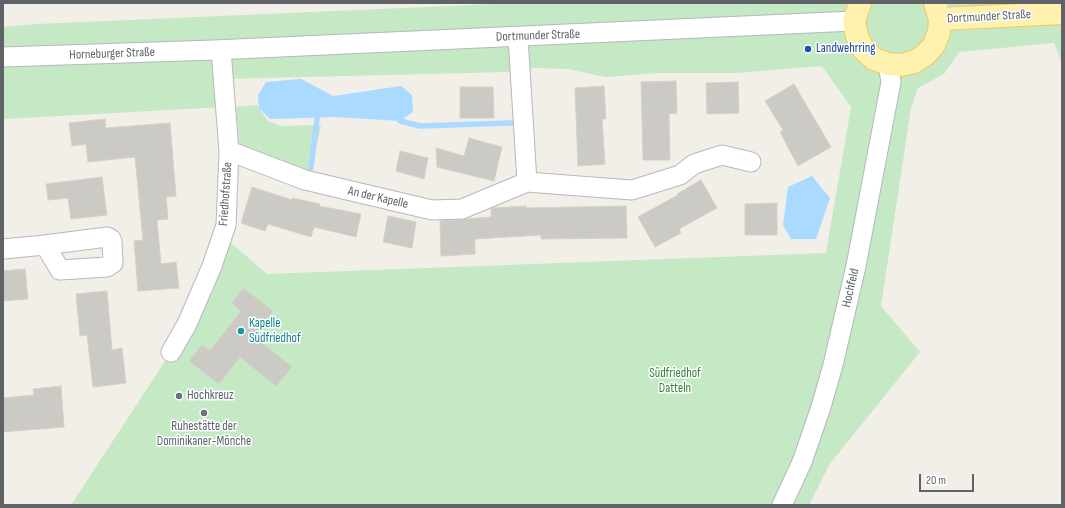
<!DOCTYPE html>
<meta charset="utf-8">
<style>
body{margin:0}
#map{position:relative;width:1065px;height:508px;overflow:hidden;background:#f1efe8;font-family:"Sofia Sans Condensed",sans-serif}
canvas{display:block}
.frame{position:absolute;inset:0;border:4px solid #5f6368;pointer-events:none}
.scale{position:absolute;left:919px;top:474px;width:55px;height:18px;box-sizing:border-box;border:2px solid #5f6368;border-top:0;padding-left:5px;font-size:12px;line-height:14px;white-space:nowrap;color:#5f6368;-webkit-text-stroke:3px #fff;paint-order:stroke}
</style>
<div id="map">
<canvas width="1065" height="508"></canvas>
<div class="frame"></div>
<div class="scale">20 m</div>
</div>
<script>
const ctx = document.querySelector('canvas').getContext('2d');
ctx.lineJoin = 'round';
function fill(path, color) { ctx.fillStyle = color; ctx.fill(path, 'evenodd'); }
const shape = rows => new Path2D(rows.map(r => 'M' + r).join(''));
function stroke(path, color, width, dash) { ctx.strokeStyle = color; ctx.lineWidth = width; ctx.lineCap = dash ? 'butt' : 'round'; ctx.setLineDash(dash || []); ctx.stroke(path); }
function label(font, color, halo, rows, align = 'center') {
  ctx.font = font + ' "Sofia Sans Condensed",sans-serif'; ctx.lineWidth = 3; ctx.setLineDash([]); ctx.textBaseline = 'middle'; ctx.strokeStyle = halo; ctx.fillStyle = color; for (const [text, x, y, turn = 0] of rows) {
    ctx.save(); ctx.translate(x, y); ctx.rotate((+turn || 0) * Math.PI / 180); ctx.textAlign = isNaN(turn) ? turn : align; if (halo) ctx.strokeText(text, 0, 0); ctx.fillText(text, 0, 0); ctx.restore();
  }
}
fill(shape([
 [518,3,1062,3,1062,63,1054,43,959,52,944,74,918,88,911,108,881,306,920,352,829,465,809,505,71,505,171,352,187,324,213,292,229,241,267,274,826,253,851,107,822,66,737,73,659,73,605,77,569,69,534,68,508,72,223,79,225,107,3,119,3,27,37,24],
 [257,105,268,121,280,126,321,125,311,174,240,148,236,107]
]), '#c5e8c5');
fill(shape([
 [301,79,333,96,401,86,412,95,413,112,400,121,335,117,270,119,259,108,258,95,266,82],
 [812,176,830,198,816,239,791,239,783,225,788,187]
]), '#aadaff');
stroke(shape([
 [400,121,420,126,511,123],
 [311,168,317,119]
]), '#aadaff', 5.5);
const building = shape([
 [676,81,677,113,669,114,670,160,643,160,641,82,676,81],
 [738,82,739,113,707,114,706,83,738,82],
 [794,84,831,147,798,166,780,132,783,130,765,101,794,84],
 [604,86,606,119,602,119,605,164,578,166,575,88,604,86],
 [460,87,493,87,494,118,460,118,460,87],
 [105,119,106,128,170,123,176,196,166,197,168,219,157,220,161,264,176,262,179,288,138,291,134,241,143,240,135,157,88,162,86,144,72,146,69,123,105,119],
 [469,138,502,147,494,181,437,167,436,148,464,156,469,138],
 [400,151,428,158,424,179,396,171,400,151],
 [102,177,107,215,71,219,68,198,48,200,46,184,102,177],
 [701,180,717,208,679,229,681,233,655,247,638,217,678,195,677,194,701,180],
 [252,187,292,200,292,198,320,204,319,206,361,214,356,237,314,227,311,237,268,224,265,231,241,223,252,187],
 [777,203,777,235,745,235,745,204,777,203],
 [526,206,526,208,626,206,627,238,541,239,541,235,475,239,475,254,441,256,440,221,491,217,491,209,493,208,526,206],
 [388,216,416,222,412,248,383,242,388,216],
 [25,269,28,299,3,301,3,271,25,269],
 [243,288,273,311,253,336,292,367,276,386,240,357,219,384,189,361,202,345,210,351,241,311,232,303,243,288],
 [107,291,112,350,122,348,126,383,93,387,87,335,80,336,76,294,107,291],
 [61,386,64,427,3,432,3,398,34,395,33,389,61,386]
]);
fill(building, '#cccac5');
stroke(building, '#d6d1c6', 1);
const minor = shape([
 [518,37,527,182],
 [3,57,214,50,854,21],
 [229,151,305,180,432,210,462,209,527,182,632,190,680,175,694,164,722,155,751,162],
 [107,237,111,239,112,242,113,263,107,267,60,270,45,245,107,237],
 [3,249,45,245],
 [171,352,187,324,212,266,226,225,229,151,221,50],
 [782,505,802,462,821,407,833,365,856,266,891,82,888,64]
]);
const major = shape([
 [860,3,854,21,857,36,863,49,874,59,888,64,901,65,914,62,925,55,934,45,939,32,940,19,935,3],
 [940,19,1062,13]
]);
stroke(minor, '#b5b8bc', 21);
stroke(major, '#f2c960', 24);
stroke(minor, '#fff', 19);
stroke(major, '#fff2af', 22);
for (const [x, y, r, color] of [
 [808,49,4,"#1a4fb4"],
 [241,331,4,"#0f9aa8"],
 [179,396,4,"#6b7280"],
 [204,413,4,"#6b7280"]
]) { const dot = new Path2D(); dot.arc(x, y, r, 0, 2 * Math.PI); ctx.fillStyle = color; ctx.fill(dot); stroke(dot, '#fff', 1.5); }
label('13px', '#5f6368', '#fff', [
 ["Dortmunder Straße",989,17,-3],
 ["Dortmunder Straße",538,36,-2],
 ["Horneburger Straße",112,54,-2],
 ["Friedhofstraße",226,194,-86],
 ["An der Kapelle",378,198,13],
 ["Hochfeld",851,288,-77]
]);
label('13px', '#164399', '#fff', [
 ["Landwehrring",816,49]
], 'left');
label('13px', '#0d838f', '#fff', [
 ["Kapelle",249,324],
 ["Südfriedhof",249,339]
], 'left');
label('13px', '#348238', '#fff', [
 ["Südfriedhof",675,374],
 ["Datteln",675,389]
]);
label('13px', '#5b616d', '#fff', [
 ["Hochkreuz",187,396],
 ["Ruhestätte der",204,427,"center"],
 ["Dominikaner-Mönche",204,442,"center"]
], 'left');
</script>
